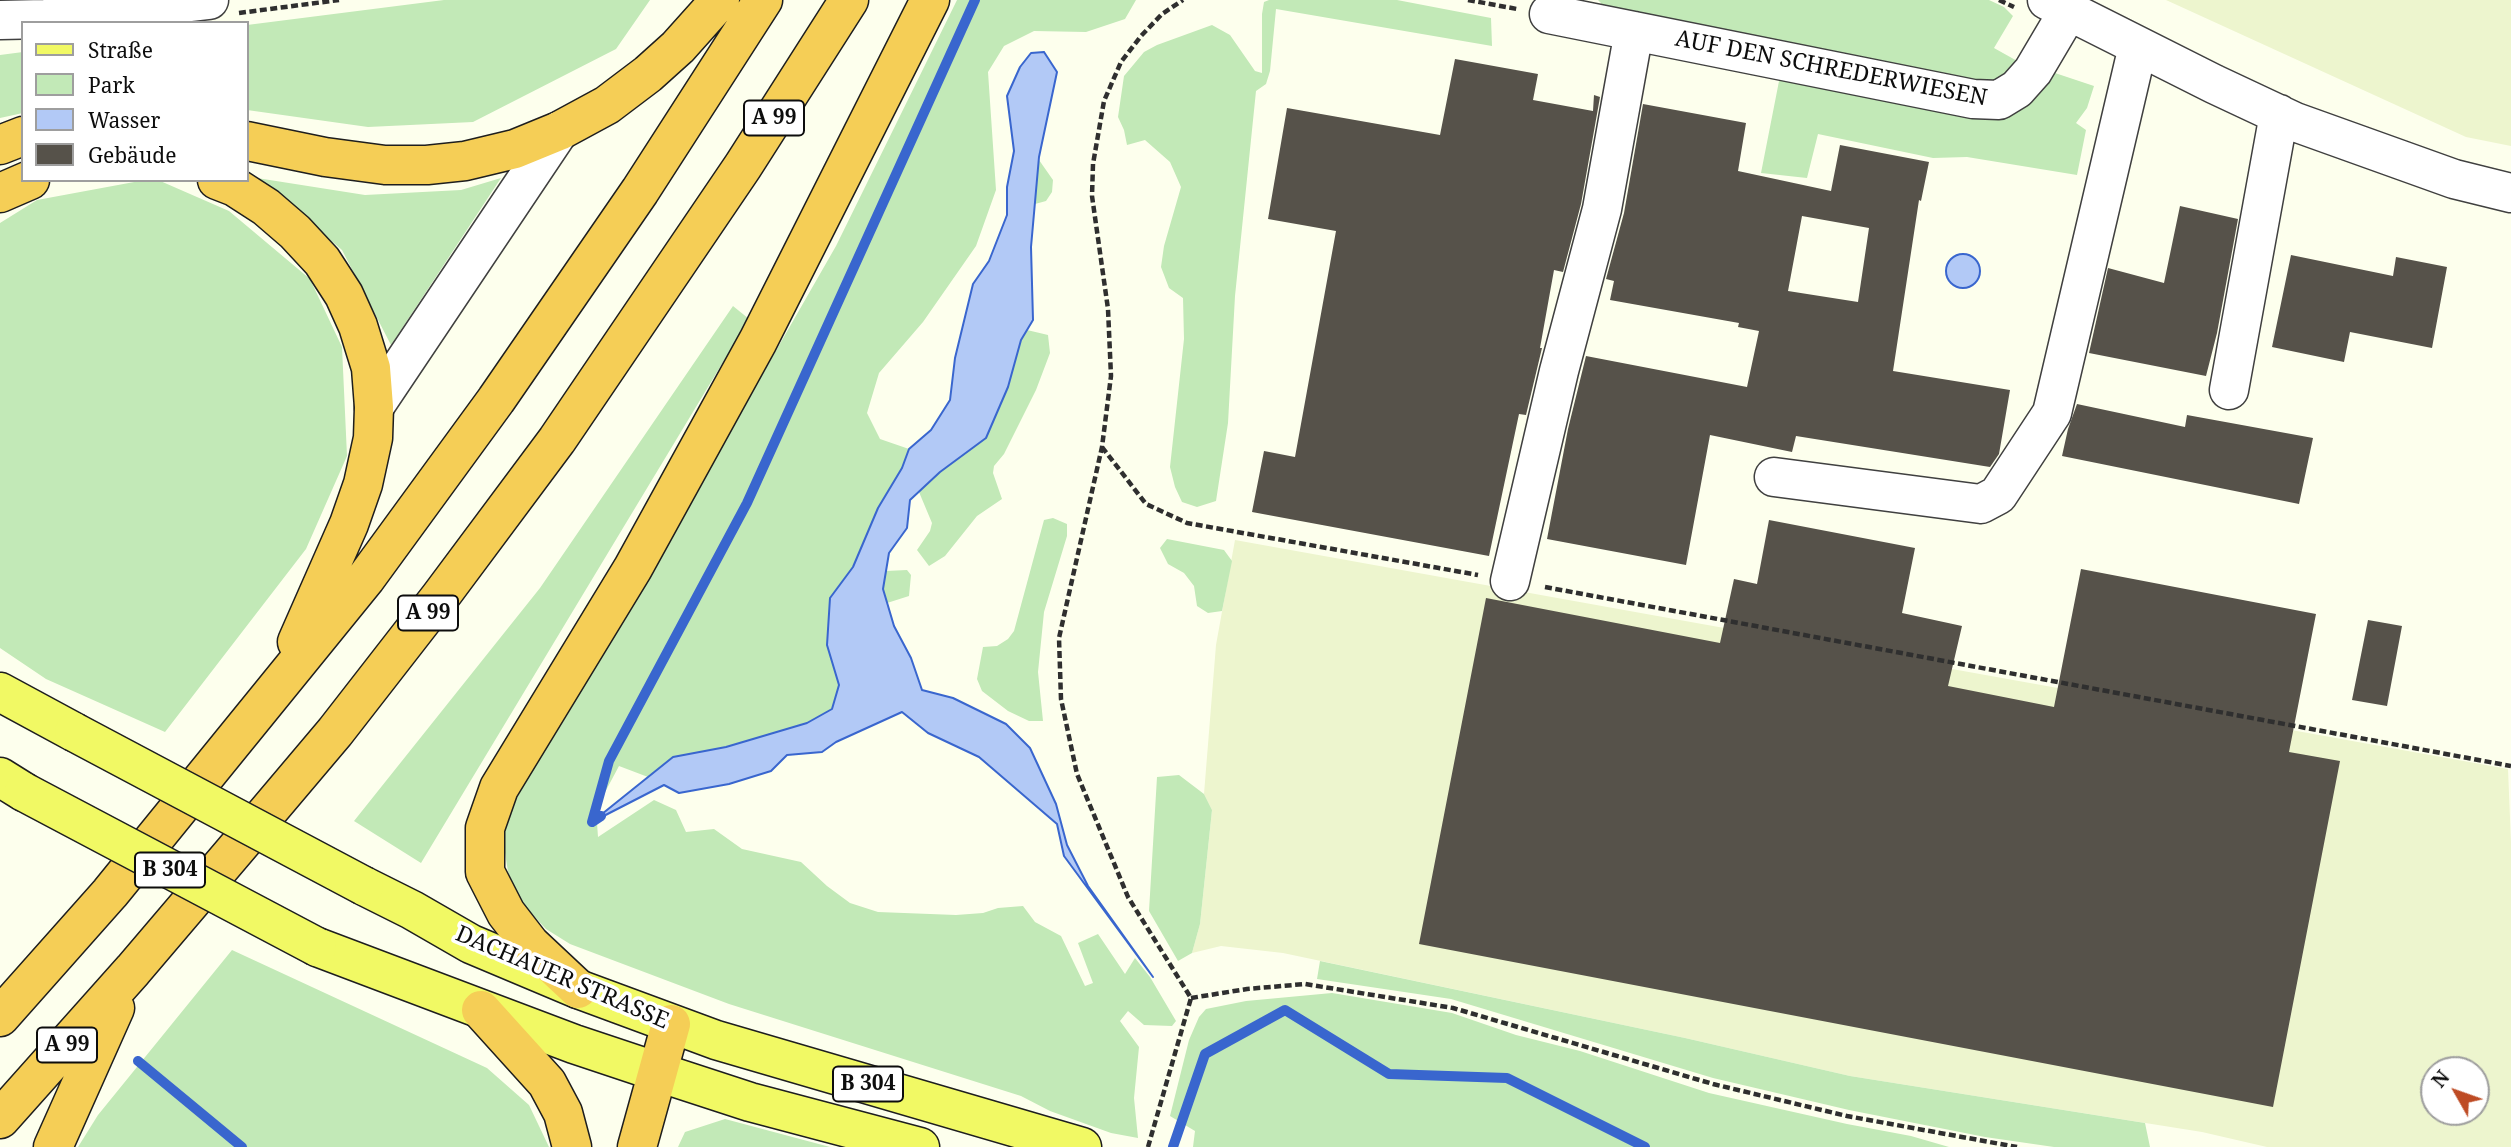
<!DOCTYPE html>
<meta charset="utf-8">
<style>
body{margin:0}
#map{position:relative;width:2511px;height:1147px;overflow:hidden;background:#fdffed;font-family:"Noto Serif",serif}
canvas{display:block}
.legend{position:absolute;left:21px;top:21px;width:228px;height:161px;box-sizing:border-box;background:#fff;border:2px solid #9e9e9e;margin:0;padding:9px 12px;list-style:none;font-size:21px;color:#0d0d0d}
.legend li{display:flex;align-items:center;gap:14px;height:35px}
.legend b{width:35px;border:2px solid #9e9e9e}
.north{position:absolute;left:2420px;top:1056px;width:70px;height:70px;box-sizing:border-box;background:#fff;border:2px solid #9e9e9e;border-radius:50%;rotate:310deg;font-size:19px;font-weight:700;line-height:28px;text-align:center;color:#0d0d0d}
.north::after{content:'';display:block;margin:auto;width:24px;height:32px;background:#be4b24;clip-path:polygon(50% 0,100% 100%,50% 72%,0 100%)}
</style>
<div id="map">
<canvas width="2511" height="1147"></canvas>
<ul class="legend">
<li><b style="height:9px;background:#f1f964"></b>Straße</li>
<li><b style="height:19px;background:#c2e9b7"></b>Park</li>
<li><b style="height:19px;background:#b2c9f6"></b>Wasser</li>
<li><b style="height:19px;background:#56524a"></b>Gebäude</li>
</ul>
<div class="north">N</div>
</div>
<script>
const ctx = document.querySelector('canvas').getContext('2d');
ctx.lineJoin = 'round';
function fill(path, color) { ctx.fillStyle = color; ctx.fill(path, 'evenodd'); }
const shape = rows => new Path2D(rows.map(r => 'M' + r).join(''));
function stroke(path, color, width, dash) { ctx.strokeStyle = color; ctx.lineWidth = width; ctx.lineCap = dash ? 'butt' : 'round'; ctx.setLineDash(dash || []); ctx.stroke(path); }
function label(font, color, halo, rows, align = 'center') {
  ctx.font = font + ' "Noto Serif",serif'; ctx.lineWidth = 7; ctx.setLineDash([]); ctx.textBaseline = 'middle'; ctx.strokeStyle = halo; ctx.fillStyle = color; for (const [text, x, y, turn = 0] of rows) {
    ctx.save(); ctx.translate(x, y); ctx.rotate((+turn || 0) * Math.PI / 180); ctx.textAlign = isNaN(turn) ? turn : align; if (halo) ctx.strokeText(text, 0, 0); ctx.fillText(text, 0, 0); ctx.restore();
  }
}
fill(shape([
 [2166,0,2511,0,2511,146,2466,137],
 [1235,540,2508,769,2511,843,2511,1147,2267,1147,2202,1132,1850,1076,1685,1038,1283,953,1221,946,1192,953,1200,924,1212,810,1204,794,1216,645],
 [2434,1070,2476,1070,2476,1112,2434,1112]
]), '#edf5ce');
fill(shape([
 [444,0,650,0,616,49,473,122,368,127,247,110,247,25],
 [957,0,1136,0,1125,19,1086,32,1034,31,1004,46,988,72,996,190,976,246,923,322,879,373,867,413,880,439,909,449,902,468,878,508,853,567,830,598,827,645,839,685,832,709,807,723,726,747,673,757,648,777,619,766,596,809,598,837,654,800,676,810,686,832,714,829,742,849,801,862,827,886,850,903,878,912,956,915,983,913,998,908,1023,906,1035,922,1061,936,1085,986,1093,983,1078,943,1098,934,1125,974,1135,958,1150,977,1176,1021,1172,1026,1144,1025,1128,1011,1120,1021,1139,1047,1134,1098,1138,1138,1111,1133,1050,1111,1021,1096,729,1004,570,944,546,929,521,902,508,872,502,833,515,797,566,717,836,246],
 [1269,0,1397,0,1491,18,1492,46,1276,9,1270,71,1266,84,1256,91,1235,296,1228,423,1216,501,1197,507,1182,502,1175,487,1170,467,1184,339,1183,298,1169,288,1161,267,1164,246,1181,187,1170,162,1145,140,1127,145,1124,130,1118,117,1124,76,1144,52,1157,45,1212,25,1230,35,1255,71,1262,73,1262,14,1264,2],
 [1598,0,1989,0,2004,7,2013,16,1994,48,2019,62,1997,84,1601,13,1601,3],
 [23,52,23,113,0,118,0,55],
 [2052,72,2094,86,2087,108,2076,123,2086,130,2077,175,1967,157,1933,158,1818,134,1807,178,1761,173,1780,76,1976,113],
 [1039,160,1053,180,1052,192,1046,201,1035,204],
 [257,178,365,195,461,190,501,178,391,345,342,250],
 [145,180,158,180,229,211,310,279,342,347,347,456,306,549,165,732,46,679,0,648,0,223,37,200],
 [733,306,749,319,421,863,354,821,540,588],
 [1027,330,1048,335,1050,353,1036,390,1004,454,994,466,993,473,1002,499,977,516,945,556,929,566,917,550,930,531,932,523,919,492,940,472,1008,388,1021,340],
 [1053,518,1067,524,1067,536,1044,612,1038,672,1043,721,1029,721,1008,711,982,691,977,679,983,647,997,646,1008,639,1014,631,1044,520],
 [1167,539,1224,550,1232,561,1222,611,1208,613,1197,606,1194,586,1184,573,1168,564,1160,548],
 [907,570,911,575,909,596,887,603,883,589,886,571],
 [1179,775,1204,794,1212,810,1200,924,1192,953,1178,961,1149,911,1157,777],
 [232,950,487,1068,529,1105,549,1147,78,1147,98,1115],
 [1320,961,1685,1038,1850,1076,2145,1123,2150,1147,2054,1147,1985,1137,1849,1110,1713,1078,1451,999,1317,979],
 [1332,993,1452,1013,1516,1035,1580,1051,1709,1093,1847,1124,1911,1136,1949,1147,1193,1147,1195,1131,1170,1116,1189,1040,1199,1017,1206,1009,1246,1001],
 [725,1119,830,1147,678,1147,685,1132]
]), '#c2e9b7');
const water = shape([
 [1044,52,1057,72,1039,157,1031,247,1033,320,1021,340,1008,387,986,438,940,472,910,500,907,528,889,553,883,589,894,626,911,658,922,690,953,698,1006,724,1030,748,1056,804,1067,845,1088,886,1153,977,1064,856,1057,824,979,757,928,733,902,712,836,742,822,752,787,755,771,771,729,784,679,793,664,785,592,822,673,757,726,747,807,723,832,709,839,685,827,645,830,598,853,567,878,508,902,468,909,449,931,430,950,400,955,358,973,284,989,261,1007,215,1007,187,1014,151,1007,96,1020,67,1031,53,1044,52],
 '1946 271a17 17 0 1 1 34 0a17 17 0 1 1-34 0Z'
]);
fill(water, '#b2c9f6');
stroke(water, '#3966ce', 2);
stroke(shape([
 [601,816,592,822,609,761,747,503,975,0],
 [138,1061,242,1147],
 [1173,1147,1205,1054,1285,1010,1389,1074,1507,1078,1645,1147]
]), '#3966ce', 10);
fill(shape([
 [1455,59,1538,74,1533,100,1593,111,1594,95,1600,97,1581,204,1563,272,1554,270,1540,348,1542,348,1526,415,1519,414,1489,556,1252,512,1264,451,1295,457,1336,231,1268,219,1287,108,1440,135],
 [1643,104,1746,123,1738,171,1831,191,1840,145,1929,162,1921,201,1919,200,1893,371,2010,390,1999,454,1990,467,1796,436,1792,452,1710,435,1686,565,1547,539,1568,429,1586,356,1747,387,1759,331,1738,327,1739,323,1610,300,1614,281,1606,279,1624,213],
 [1802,216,1869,228,1858,302,1788,291],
 [2180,206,2238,219,2217,333,2206,376,2089,353,2108,268,2164,283],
 [2291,255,2393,276,2396,257,2447,267,2432,348,2350,332,2344,362,2272,347],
 [2077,404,2185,427,2187,415,2313,438,2299,504,2062,456,2068,429],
 [1769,520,1915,548,1902,613,1962,626,1948,686,2054,707,2081,569,2316,614,2289,752,2340,761,2273,1107,1419,944,1486,598,1720,643,1734,579,1757,584],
 [2368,620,2402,626,2387,706,2352,700]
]), '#56524a');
const minor = shape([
 [2047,0,2214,84,2295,122,2454,179,2511,193],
 [1549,14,1973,99,1999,100,2017,89,2033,71,2059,27,2067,8],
 [0,20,45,19,209,0],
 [2229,390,2279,114],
 [374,407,559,131],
 [1774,477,1981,504,1998,495,2052,413,2138,46],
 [1510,581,1559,371,1602,209,1634,31]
]);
const major = shape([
 [0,692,74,732],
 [0,777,24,792],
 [364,886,412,910,471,944,578,989,716,1040,1082,1147],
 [317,947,574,1044,658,1072,750,1102,920,1147]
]);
const highway = shape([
 [247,141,325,157,385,165,427,165,465,161,515,149,559,131,607,105,648,74,678,47,720,0],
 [0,145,23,136],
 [217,180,235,187,266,207,295,232,322,261,344,295,358,326,371,368,374,407,373,438,363,484,349,524,297,642],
 [0,193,30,180],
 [578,989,530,944,506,913,485,872,485,828,499,788,633,568,758,341,930,0],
 [481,1010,547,1083,563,1113,572,1147],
 [0,1017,110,893,366,578,496,400,640,191,763,0],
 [0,1119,133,970,242,842,335,732,440,597,557,440,743,166,849,0],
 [53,1147,115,1008],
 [637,1147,671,1024]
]);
stroke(minor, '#404040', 41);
stroke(major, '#1e1e1e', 41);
stroke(highway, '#1e1e1e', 41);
stroke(shape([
 [1468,0,1517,9],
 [1999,0,2014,7],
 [239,13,339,0],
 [1102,447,1146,504,1187,523,1478,575],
 [1545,587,2511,766],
 [1191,998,1247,989,1305,984,1453,1008,1713,1084,1847,1116,2017,1147],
 [1148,1147,1191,998,1128,897,1077,774,1061,699,1059,638,1102,447,1111,376,1108,309,1092,196,1093,164,1104,101,1121,62,1141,36,1162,14,1183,0]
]), '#2f2f2f', 4.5, [7, 3.5]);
stroke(minor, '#fff', 38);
stroke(major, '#f1f964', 38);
stroke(highway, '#f5ce56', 38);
const majorBridge = shape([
 [74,732,364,886],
 [24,792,317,947]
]);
stroke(majorBridge, '#1e1e1e', 41, []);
stroke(majorBridge, '#f1f964', 38);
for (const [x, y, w] of [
 [774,118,60],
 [428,613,60],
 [170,870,70],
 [67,1045,60],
 [868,1084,70]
]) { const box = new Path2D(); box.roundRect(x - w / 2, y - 17.5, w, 35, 5); ctx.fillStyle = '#fff'; ctx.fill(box); stroke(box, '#0d0d0d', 2); }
label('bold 21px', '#0d0d0d', null, [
 ["A 99",774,118],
 ["A 99",428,613],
 ["B 304",170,870],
 ["A 99",67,1045],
 ["B 304",868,1084]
]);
label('23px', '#0d0d0d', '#fff', [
 ["AUF DEN SCHREDERWIESEN",1831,69,11],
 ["DACHAUER STRASSE",562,978,23]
]);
</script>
